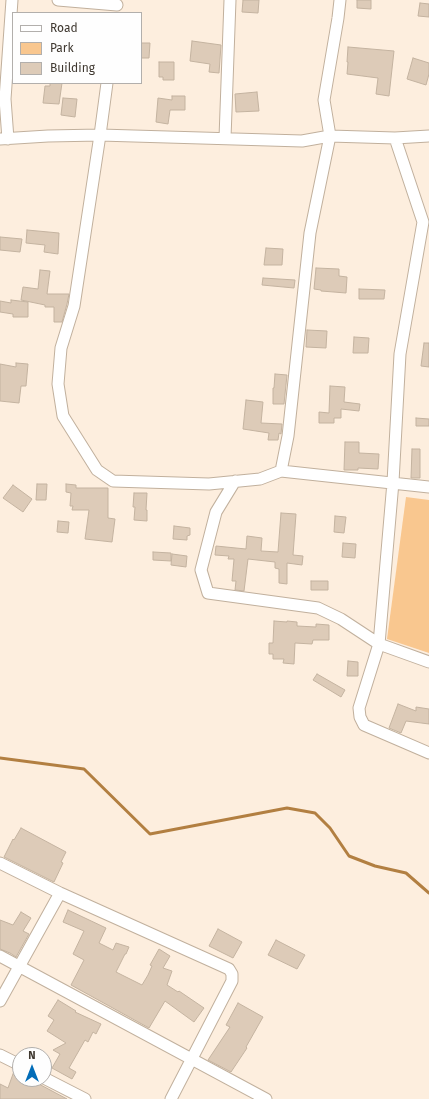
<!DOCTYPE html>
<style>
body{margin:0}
#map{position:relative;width:429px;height:1099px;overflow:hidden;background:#fdeede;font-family:"Fira Sans",sans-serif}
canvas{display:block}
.legend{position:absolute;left:12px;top:12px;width:130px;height:72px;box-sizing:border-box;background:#fefefe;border:1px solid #b2afac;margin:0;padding:5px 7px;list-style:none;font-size:12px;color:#3f3830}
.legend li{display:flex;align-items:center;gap:8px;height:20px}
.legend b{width:20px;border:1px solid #b2afac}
.north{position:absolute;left:12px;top:1047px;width:40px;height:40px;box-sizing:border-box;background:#fefefe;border:1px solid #b2afac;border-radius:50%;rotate:0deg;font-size:11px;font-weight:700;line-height:16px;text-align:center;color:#3f3830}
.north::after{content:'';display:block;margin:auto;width:14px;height:18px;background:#036db8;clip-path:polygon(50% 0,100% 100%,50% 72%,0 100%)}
</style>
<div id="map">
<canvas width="429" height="1099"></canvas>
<ul class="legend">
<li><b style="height:5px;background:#fff"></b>Road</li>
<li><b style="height:11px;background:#f9c78f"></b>Park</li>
<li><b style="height:11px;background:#ddcbb8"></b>Building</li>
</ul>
<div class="north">N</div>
</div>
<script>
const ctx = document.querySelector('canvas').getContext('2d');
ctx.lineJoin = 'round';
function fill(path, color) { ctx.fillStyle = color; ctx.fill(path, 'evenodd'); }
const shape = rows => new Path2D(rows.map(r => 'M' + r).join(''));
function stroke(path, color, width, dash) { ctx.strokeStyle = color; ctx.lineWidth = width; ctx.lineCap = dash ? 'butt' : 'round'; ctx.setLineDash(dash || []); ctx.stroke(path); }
fill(shape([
 [406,497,429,500,429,653,387,639]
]), '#f9c78f');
stroke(shape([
 [0,758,84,769,150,834,287,808,315,813,330,828,349,856,375,866,406,873,429,893]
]), '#b27f41', 3);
const building = shape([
 [243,0,259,0,258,13,242,12,243,0],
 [357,0,371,0,371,9,357,8,357,0],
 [420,3,429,4,429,17,418,16,420,3],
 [192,41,221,45,219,73,209,72,210,64,190,61,192,41],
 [141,43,150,43,149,58,141,58,141,43],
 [348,47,394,51,389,96,376,94,378,78,347,74,348,62,347,62,348,47],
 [413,58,429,63,429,74,426,85,407,79,413,58],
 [159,62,174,62,174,80,163,80,163,77,159,77,159,62],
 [50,83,62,83,59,104,43,103,45,86,50,86,50,83],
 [257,92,259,111,236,112,235,94,257,92],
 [172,96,185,96,185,110,170,110,168,124,156,122,158,98,172,100,172,96],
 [63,98,77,99,75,117,61,115,63,98],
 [27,230,59,233,58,254,44,252,45,245,26,243,27,230],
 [0,237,22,239,20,252,0,250,0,237],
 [266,248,283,249,282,265,264,265,266,248],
 [316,268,339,269,339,276,347,277,346,293,321,291,321,290,314,289,316,268],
 [40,270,50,271,47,294,69,294,67,304,62,322,54,322,54,307,45,307,45,305,21,300,23,287,38,289,40,270],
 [263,278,295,280,294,288,262,285,263,278],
 [359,289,385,290,384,299,359,299,359,289],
 [11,300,28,302,28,317,13,317,13,314,0,312,0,301,11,303,11,300],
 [307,330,327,331,326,348,306,347,307,330],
 [354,337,369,338,368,353,353,353,354,337],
 [424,343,429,343,429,367,421,366,424,343],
 [16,363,28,364,26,386,21,386,19,403,0,401,0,364,16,367,16,363],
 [275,374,287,375,284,404,273,404,273,388,274,388,275,374],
 [330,386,345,387,344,402,360,404,359,411,341,409,341,418,334,418,334,423,319,423,319,412,329,413,330,386],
 [246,400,263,402,261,423,282,424,281,434,279,433,278,440,268,440,269,433,243,429,246,400],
 [416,418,429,419,429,426,416,426,416,418],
 [345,442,359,442,359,453,379,454,378,469,358,468,358,470,344,470,345,442],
 [412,449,420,449,420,478,411,478,412,449],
 [37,484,47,484,46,500,36,500,37,484],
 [66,484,76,485,76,488,108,488,108,518,115,519,112,542,85,539,89,510,72,510,73,506,70,506,71,493,66,492,66,484],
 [13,485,32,499,23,512,3,498,13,485],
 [134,493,147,493,146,510,147,510,147,521,134,520,135,507,133,507,134,493],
 [281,513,296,514,293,555,303,556,302,565,287,563,287,584,279,583,279,569,275,568,275,562,248,559,244,591,235,590,236,581,232,581,234,559,228,559,229,556,215,555,216,546,246,549,247,536,262,538,261,551,278,552,281,513],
 [335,516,346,517,344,533,334,532,335,516],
 [58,521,69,522,68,533,57,532,58,521],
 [174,526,190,528,190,535,187,536,187,540,173,539,174,526],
 [343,543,356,544,355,558,342,557,343,543],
 [153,552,171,553,171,561,153,560,153,552],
 [172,554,187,556,186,567,171,565,172,554],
 [311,581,328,581,328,590,311,590,311,581],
 [274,621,287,622,287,621,297,622,297,626,316,627,316,624,329,625,329,640,313,640,312,644,295,643,294,664,283,663,284,659,273,659,273,654,269,654,269,643,273,643,274,621],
 [348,661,358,662,358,676,347,676,348,661],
 [317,674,345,690,341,697,313,680,317,674],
 [398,704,416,711,416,707,429,709,429,724,406,721,401,733,389,728,398,704],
 [21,828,66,852,61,862,63,863,54,882,4,857,13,839,14,840,21,828],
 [68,910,106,928,99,943,113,950,116,943,129,947,126,954,125,954,116,972,142,985,148,975,152,966,150,965,159,949,170,956,163,968,172,971,167,985,178,992,179,991,204,1008,194,1022,165,1001,149,1028,71,985,84,960,73,954,84,931,63,922,68,910],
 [21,912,31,918,23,931,29,934,16,957,10,953,0,949,0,920,13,925,21,912],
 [218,929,242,942,233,958,209,946,218,929],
 [276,940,305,955,297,969,268,955,276,940],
 [58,1000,76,1011,75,1012,101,1024,96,1034,93,1032,88,1042,85,1040,69,1068,76,1072,72,1079,52,1068,60,1054,53,1050,66,1043,47,1031,54,1020,48,1016,58,1000],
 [238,1003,263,1017,246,1047,247,1048,231,1072,208,1060,230,1027,226,1025,238,1003],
 [13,1074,20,1077,20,1079,26,1079,37,1083,67,1099,0,1099,0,1084,8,1088,13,1074]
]);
fill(building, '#ddcbb8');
stroke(building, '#c4b3a0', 1);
const minor = shape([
 [58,0,117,5],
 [107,83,100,135,74,306,61,348,58,384,63,416,97,470,113,481,209,484,260,479,281,471,429,487],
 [225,138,230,0],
 [395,138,423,222,400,354,393,482,379,644,359,708,360,717,364,725,429,753],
 [0,139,48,136,100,135,302,141,330,136,395,138,429,136],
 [8,139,5,99,12,0],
 [281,471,288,436,310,233,330,136,324,100,338,18,340,0],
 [235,481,216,512,201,570,208,593,318,608,341,619,379,644,429,662],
 [0,863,60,893,229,969,232,974,232,981,171,1099],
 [0,956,266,1099],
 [0,1001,60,893],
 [0,1055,20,1065],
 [44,1078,85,1099]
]);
stroke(minor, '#c1b09d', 13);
stroke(minor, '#fff', 11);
</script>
